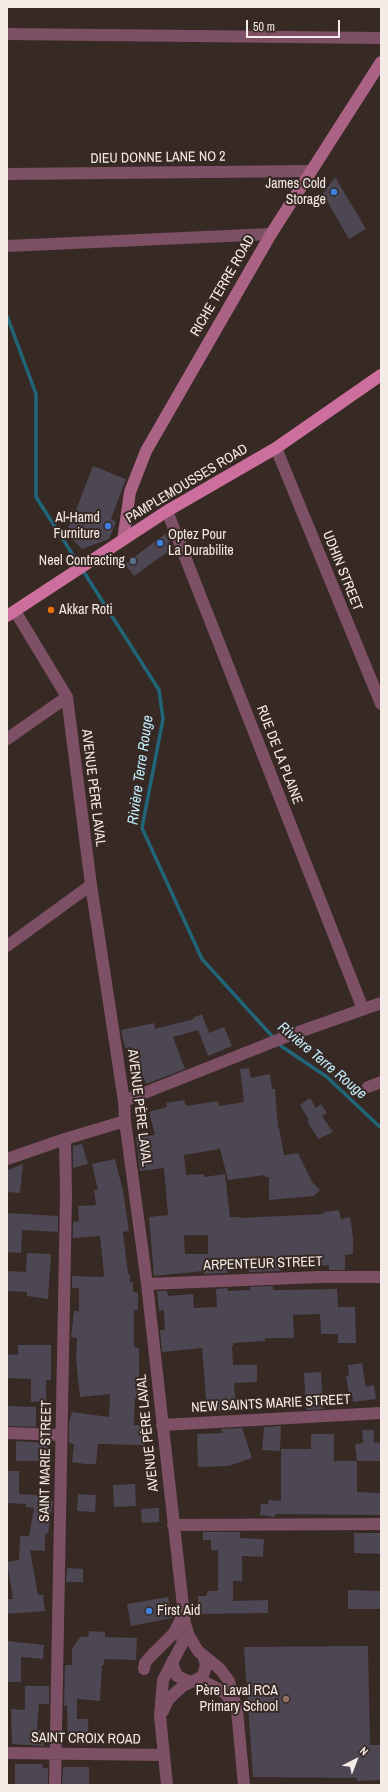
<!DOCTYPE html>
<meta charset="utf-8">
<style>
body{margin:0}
#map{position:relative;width:388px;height:1792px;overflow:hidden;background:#372924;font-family:"Archivo Narrow",sans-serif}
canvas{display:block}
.frame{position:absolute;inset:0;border:8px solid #f5ebe7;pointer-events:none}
.north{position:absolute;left:336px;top:1740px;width:40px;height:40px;-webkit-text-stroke:3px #372924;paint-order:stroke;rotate:42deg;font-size:11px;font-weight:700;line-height:16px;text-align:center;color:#f5ebe7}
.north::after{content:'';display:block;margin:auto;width:14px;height:18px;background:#f5ebe7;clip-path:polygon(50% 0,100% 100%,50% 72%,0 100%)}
.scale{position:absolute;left:246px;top:20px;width:94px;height:18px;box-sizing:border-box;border:2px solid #f5ebe7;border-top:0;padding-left:5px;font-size:12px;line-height:14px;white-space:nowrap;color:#f5ebe7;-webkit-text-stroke:3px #372924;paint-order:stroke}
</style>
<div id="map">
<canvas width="388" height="1792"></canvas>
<div class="frame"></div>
<div class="north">N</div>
<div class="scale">50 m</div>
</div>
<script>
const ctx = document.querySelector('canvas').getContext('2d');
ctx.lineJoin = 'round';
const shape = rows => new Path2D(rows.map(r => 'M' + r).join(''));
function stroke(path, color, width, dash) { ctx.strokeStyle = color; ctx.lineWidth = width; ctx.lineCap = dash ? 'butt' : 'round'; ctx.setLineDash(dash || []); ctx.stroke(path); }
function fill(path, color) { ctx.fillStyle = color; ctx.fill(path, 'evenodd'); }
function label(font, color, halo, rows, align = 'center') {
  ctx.font = font + ' "Archivo Narrow",sans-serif'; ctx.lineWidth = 4; ctx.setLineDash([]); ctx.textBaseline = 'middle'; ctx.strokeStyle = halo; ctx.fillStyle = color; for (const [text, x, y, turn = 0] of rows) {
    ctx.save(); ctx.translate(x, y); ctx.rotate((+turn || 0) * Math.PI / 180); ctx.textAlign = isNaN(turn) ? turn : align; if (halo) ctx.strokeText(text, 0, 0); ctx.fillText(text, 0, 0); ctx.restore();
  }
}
stroke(shape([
 [7,316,36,394,36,497,159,690,163,719,142,828,202,959,281,1046,327,1077,381,1128]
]), '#216578', 3.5);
fill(shape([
 [335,177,366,229,349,239,323,194],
 [93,466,126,479,111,519,116,522,109,539,82,549,66,533,78,505],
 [165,534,173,548,134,576,125,564],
 [202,1014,209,1033,224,1027,232,1046,208,1056,198,1030,173,1037,185,1069,146,1084,139,1066,136,1067,131,1047,125,1048,121,1030,154,1023,155,1029,194,1019,193,1018],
 [249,1068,251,1078,270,1074,272,1089,275,1089,278,1128,279,1128,284,1155,298,1153,312,1182,320,1190,314,1196,269,1200,269,1177,265,1177,265,1175,228,1180,220,1149,184,1155,186,1175,204,1174,204,1177,225,1174,230,1217,239,1217,239,1218,324,1214,324,1212,339,1210,341,1219,350,1217,353,1237,353,1254,345,1255,345,1270,329,1270,329,1265,319,1266,319,1261,302,1262,302,1256,280,1257,280,1271,249,1272,249,1269,227,1269,227,1273,204,1274,204,1271,154,1276,149,1217,168,1215,164,1168,140,1171,136,1137,155,1135,149,1112,167,1107,166,1103,184,1100,186,1106,218,1101,219,1106,244,1102,240,1069],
 [184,1235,208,1235,208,1254,185,1254],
 [310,1098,316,1108,321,1104,327,1113,322,1116,333,1132,318,1139,307,1121,309,1120,300,1105],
 [82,1144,88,1164,73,1168,73,1146],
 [115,1159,123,1191,129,1231,123,1232,128,1274,130,1274,130,1282,133,1282,133,1292,138,1293,138,1310,134,1310,134,1347,139,1348,139,1380,143,1380,143,1399,135,1398,134,1425,145,1425,144,1445,98,1444,96,1464,85,1464,72,1462,74,1444,69,1443,69,1423,72,1412,109,1417,110,1394,80,1397,76,1358,77,1338,71,1337,74,1311,79,1311,79,1288,72,1288,72,1276,103,1277,104,1275,100,1236,73,1238,73,1222,79,1221,78,1206,96,1205,94,1190,98,1190,92,1164],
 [23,1164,20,1193,7,1192,8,1170],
 [7,1213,58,1216,58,1232,22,1230,21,1253,7,1252],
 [27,1253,51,1254,48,1299,27,1296,27,1292,7,1291,7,1271,26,1272],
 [273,1286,273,1290,280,1290,337,1289,338,1307,355,1307,356,1343,338,1343,338,1334,321,1334,320,1314,293,1315,294,1338,265,1338,265,1341,233,1343,233,1346,232,1346,233,1365,257,1365,257,1382,234,1383,236,1410,207,1411,202,1348,162,1352,160,1330,165,1330,164,1310,159,1311,157,1291,167,1291,168,1296,193,1294,194,1308,217,1307,216,1289,227,1288,228,1291,250,1290,250,1287],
 [18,1345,51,1345,51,1380,46,1380,46,1401,31,1402,31,1379,7,1378,7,1354,18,1355],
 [362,1363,366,1387,374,1385,376,1399,353,1402,352,1394,349,1394,346,1376,349,1375,348,1365],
 [321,1372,323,1409,306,1410,304,1373],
 [7,1406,36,1407,36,1427,7,1426],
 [281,1426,280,1451,262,1450,264,1427],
 [242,1428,252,1458,228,1466,198,1467,197,1434,223,1433,221,1429],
 [362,1430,374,1430,374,1443,381,1442,381,1461,357,1461,355,1444,363,1443],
 [311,1434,334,1434,334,1461,357,1461,357,1492,381,1493,381,1515,275,1514,275,1517,260,1515,261,1504,268,1504,269,1500,281,1501,281,1449,311,1449],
 [16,1441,48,1443,48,1453,44,1453,44,1461,16,1461],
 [7,1471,19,1471,19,1494,51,1496,51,1501,53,1501,48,1534,45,1533,45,1551,30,1550,38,1595,43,1595,45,1611,7,1614,7,1599,13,1599,7,1562,19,1560,20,1536,29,1536,34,1508,26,1507,26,1504,7,1503],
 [135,1484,136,1506,114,1507,113,1485],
 [78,1494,96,1495,95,1512,77,1511],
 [159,1508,159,1522,142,1523,141,1509],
 [203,1532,240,1532,240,1538,264,1539,263,1557,242,1556,242,1581,233,1581,233,1601,268,1600,268,1613,198,1614,198,1596,206,1596,208,1591,218,1591,218,1550,211,1550,211,1540,203,1540],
 [354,1533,381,1533,381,1554,354,1553],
 [67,1568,83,1569,83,1582,66,1582],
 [348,1590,381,1591,381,1609,348,1609],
 [168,1597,172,1618,131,1626,127,1604],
 [89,1631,105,1632,105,1637,137,1638,136,1660,104,1659,104,1665,102,1665,100,1701,77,1699,77,1719,88,1719,89,1744,68,1744,67,1706,64,1706,65,1665,72,1665,72,1649,80,1637,88,1637],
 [7,1641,44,1645,43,1659,21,1657,21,1682,7,1682],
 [368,1646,370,1745,381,1745,381,1780,357,1781,357,1778,253,1777,244,1647],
 [25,1686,49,1686,49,1704,39,1704,37,1730,45,1731,44,1746,12,1744,11,1709,25,1710],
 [15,1764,42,1764,43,1768,48,1768,48,1785,15,1785],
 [63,1767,89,1767,89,1785,62,1785]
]), '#4d4653');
stroke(shape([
 [7,34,381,38],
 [7,174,310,171],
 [7,246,271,234],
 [276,448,381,704],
 [167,511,363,1009],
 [15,611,67,697,91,885,124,1101,125,1121,147,1284,185,1624,189,1636,198,1651,220,1669,229,1681,237,1710,244,1785],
 [7,739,67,697],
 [7,946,91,885],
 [368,1087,381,1082],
 [124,1101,293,1034,381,1003],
 [7,1159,65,1139,125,1121],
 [147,1284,319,1277,381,1277],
 [162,1425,381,1413],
 [7,1433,61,1435],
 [173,1525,381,1524],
 [173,1660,173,1666,177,1676,188,1681,205,1682,215,1687,226,1694,233,1704],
 [144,1669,145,1663,150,1657,174,1633,183,1615],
 [163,1711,168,1700,175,1693,183,1686,201,1677,204,1673,206,1664,203,1655],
 [7,1753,164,1755],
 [55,1785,66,1195,65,1139],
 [167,1785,160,1716,163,1680,182,1644,185,1625]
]), '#7d5065', 12);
stroke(shape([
 [123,540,130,492,146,451,271,234,381,62]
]), '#aa6285', 12);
stroke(shape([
 [7,616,167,511,276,448,381,375]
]), '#cc6f9d', 12);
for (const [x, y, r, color] of [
 [334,192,4,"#3f7fe0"],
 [108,526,4,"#3f7fe0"],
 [160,543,4,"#3f7fe0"],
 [133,561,4,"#5c6f8a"],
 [51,610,4,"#e8710a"],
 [149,1611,4,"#3f7fe0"],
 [286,1699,4,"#8d6e63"]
]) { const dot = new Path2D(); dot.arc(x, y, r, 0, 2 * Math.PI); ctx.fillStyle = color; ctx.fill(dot); stroke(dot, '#372924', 1.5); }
label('14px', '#f5ebe7', '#372924', [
 ["DIEU DONNE LANE NO 2",158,158,-1],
 ["RICHE TERRE ROAD",223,286,-60],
 ["PAMPLEMOUSSES ROAD",187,484,-31],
 ["UDHIN STREET",342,571,68],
 ["RUE DE LA PLAINE",279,755,69],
 ["AVENUE PÈRE LAVAL",93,788,83],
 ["AVENUE PÈRE LAVAL",139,1108,83],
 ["ARPENTEUR STREET",263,1264,-2],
 ["NEW SAINTS MARIE STREET",271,1404,-3],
 ["AVENUE PÈRE LAVAL",148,1433,-96],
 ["SAINT MARIE STREET",46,1461,-89],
 ["SAINT CROIX ROAD",86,1739,1]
]);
label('14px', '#f5ebe7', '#372924', [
 ["James Cold",326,184],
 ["Storage",326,200],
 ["Al-Hamd",100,518],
 ["Furniture",100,534],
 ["Optez Pour",168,535,"left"],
 ["La Durabilite",168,551,"left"],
 ["Neel Contracting",125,561],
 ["Akkar Roti",59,610,"left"],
 ["First Aid",157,1611,"left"],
 ["Père Laval RCA",278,1691],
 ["Primary School",278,1707]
], 'right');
label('italic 15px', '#c1ecfa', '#372924', [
 ["Rivière Terre Rouge",141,770,-82],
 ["Rivière Terre Rouge",322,1061,40]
]);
</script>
